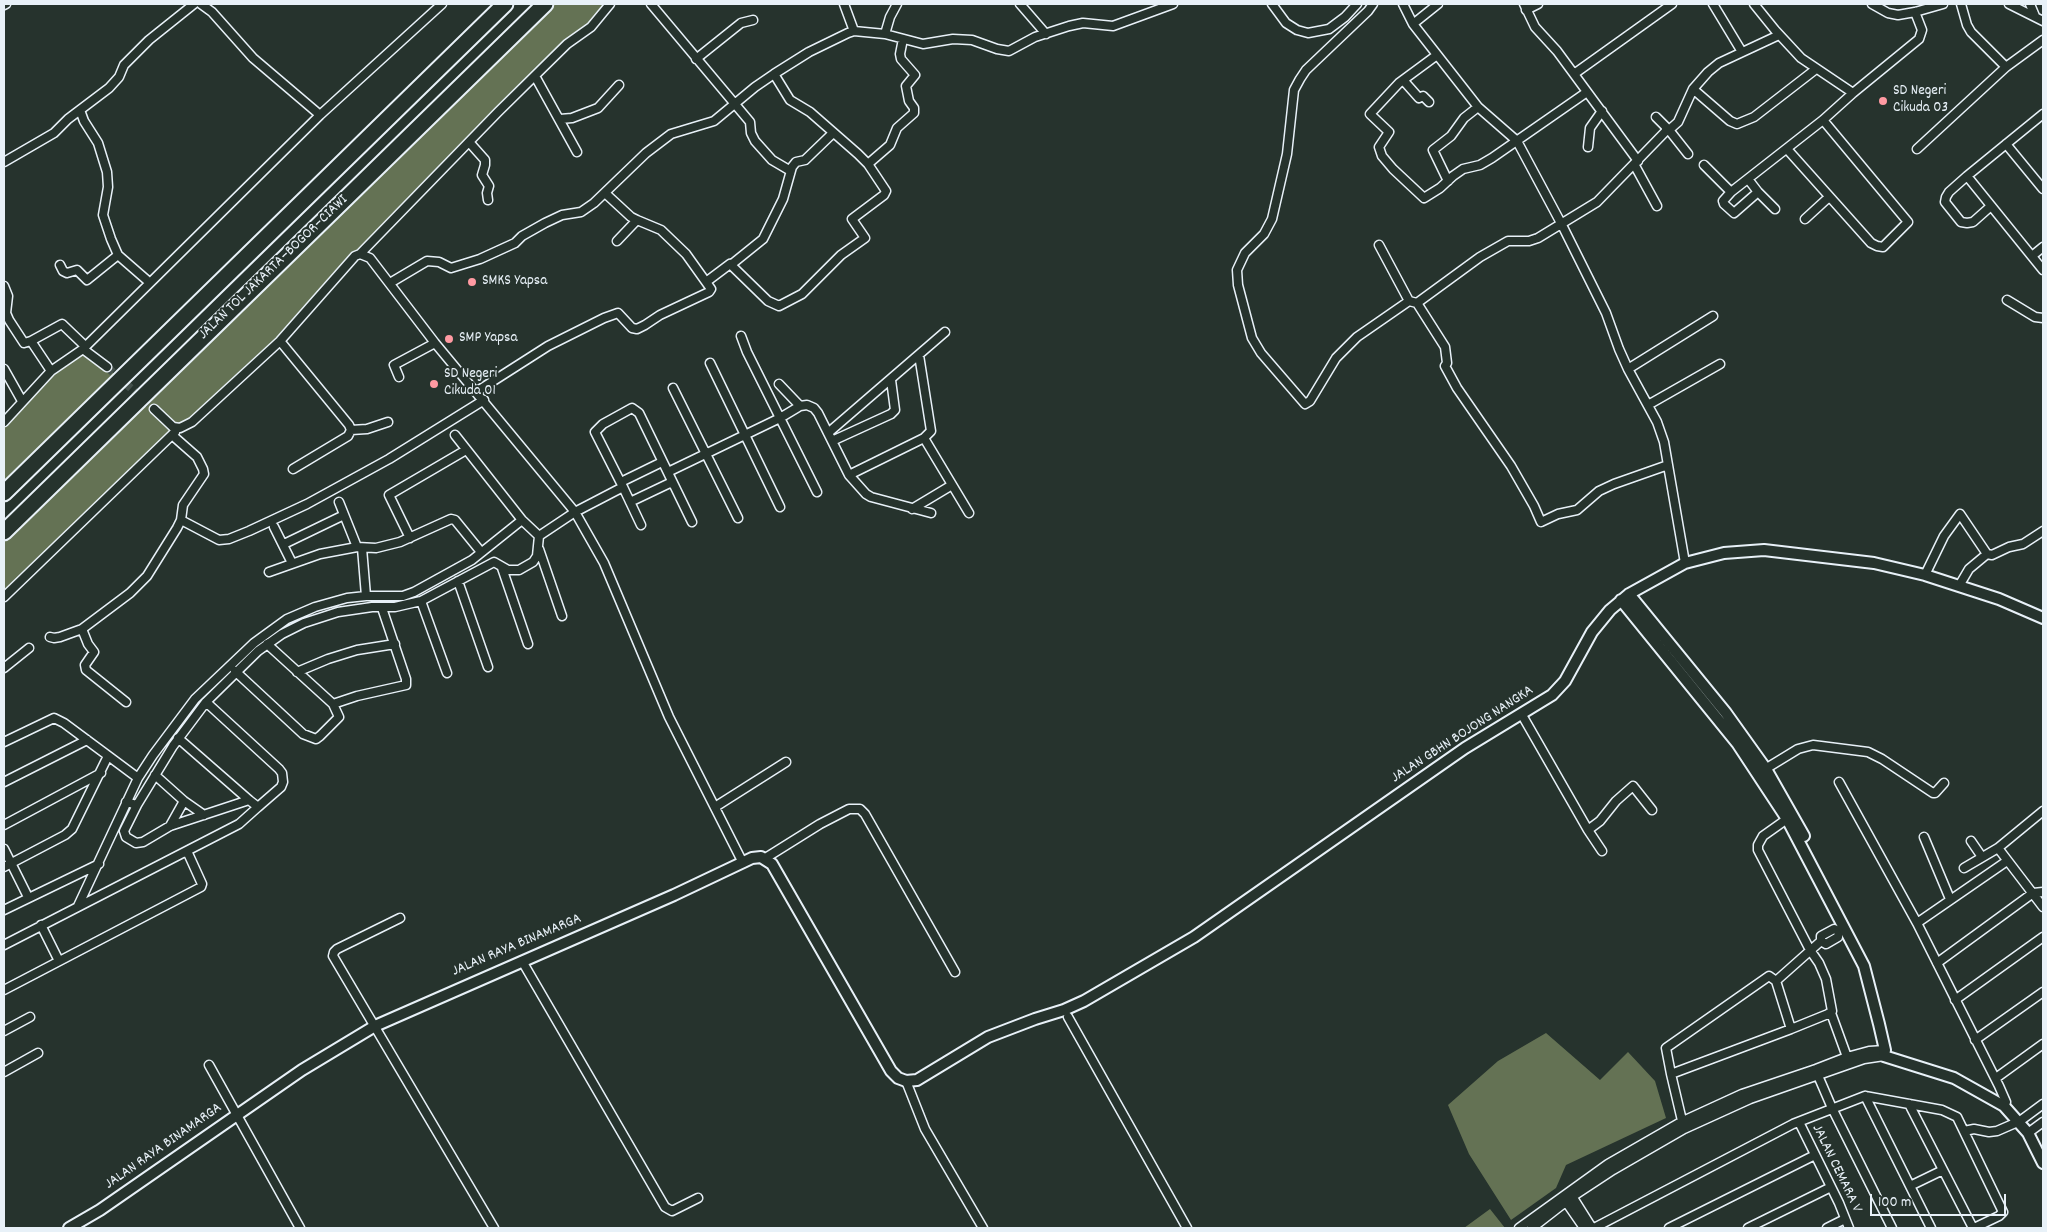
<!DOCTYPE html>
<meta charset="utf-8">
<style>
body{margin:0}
#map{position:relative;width:2047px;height:1232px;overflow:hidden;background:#26332d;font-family:Dekko,sans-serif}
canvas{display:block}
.frame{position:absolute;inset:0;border:5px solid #e8f1f8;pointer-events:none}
.scale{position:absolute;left:1870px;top:1194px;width:136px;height:22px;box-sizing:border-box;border:2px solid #e8f1f8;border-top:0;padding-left:6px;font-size:15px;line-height:18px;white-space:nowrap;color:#e8f1f8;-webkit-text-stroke:4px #26332d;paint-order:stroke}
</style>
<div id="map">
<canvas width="2047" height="1232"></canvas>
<div class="frame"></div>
<div class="scale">100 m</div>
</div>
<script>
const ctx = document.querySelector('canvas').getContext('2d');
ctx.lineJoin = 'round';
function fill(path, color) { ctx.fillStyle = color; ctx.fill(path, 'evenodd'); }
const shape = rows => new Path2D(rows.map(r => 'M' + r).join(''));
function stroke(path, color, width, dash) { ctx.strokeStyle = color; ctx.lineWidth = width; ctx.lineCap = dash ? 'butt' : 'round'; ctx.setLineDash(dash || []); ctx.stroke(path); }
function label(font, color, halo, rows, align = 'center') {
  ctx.font = font + ' Dekko,sans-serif'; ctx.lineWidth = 4; ctx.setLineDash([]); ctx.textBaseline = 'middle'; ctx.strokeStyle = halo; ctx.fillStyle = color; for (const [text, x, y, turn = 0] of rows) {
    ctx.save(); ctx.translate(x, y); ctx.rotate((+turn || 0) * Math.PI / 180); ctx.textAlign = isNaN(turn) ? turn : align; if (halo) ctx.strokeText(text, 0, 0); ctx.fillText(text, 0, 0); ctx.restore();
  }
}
fill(shape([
 [545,4,612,4,591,27,360,254,297,322,4,596,4,531],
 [83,349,121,379,4,493,4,424,51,371],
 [1546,1033,1600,1080,1628,1052,1655,1081,1666,1118,1566,1165,1556,1188,1511,1220,1469,1154,1448,1105,1498,1061],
 [1490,1209,1505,1228,1464,1228]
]), '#647254');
stroke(shape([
 [107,367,154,409]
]), '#43504b', 8, [8, 4]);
const minor = shape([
 [201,4,212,12,253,58,320,115],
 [651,4,750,122,751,133,755,141,772,160,789,170],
 [844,4,854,31],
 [1020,4,1046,34],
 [1272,4,1286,23,1297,30,1308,33,1329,29,1345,17,1357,4],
 [1373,4,1368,11,1306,70,1300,79,1294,90,1287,154,1272,219,1264,234,1245,253,1237,270,1238,285,1252,338,1261,353,1305,404,1310,401,1336,358,1357,337,1409,301,1417,303,1480,257,1508,241,1529,241,1538,238,1597,202,1666,131,1666,127,1656,117],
 [1403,4,1413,24,1478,107,1517,141,1562,225,1606,313,1619,349,1628,369,1657,422,1664,442,1685,563],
 [1524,4,1535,27,1557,51,1638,161],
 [1713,4,1742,52],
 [1754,4,1775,30,1801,58,1853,93],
 [1872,4,1888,13,1898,15,1915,12,1943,4],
 [1961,4,1967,25,1971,32,2006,67],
 [2009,4,2043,21],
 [2030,4,2035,16],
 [4,5,6,4],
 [1526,10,1538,4],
 [1413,24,1438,4],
 [885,34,890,17,897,4],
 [1437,55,1399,83,1370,114,1389,132,1379,147,1382,156,1393,169,1424,198,1440,188,1453,176,1463,169,1480,165,1492,158,1587,92],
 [696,59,741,23,753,20],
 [1574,74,1672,4],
 [535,76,577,152],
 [1403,80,1419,98,1423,96,1429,102],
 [1693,89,1730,121,1737,124,1754,117,1816,69],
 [80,110,84,121,98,143,107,172,108,187,103,215,111,239,118,255,149,282],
 [560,119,572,118,598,108,619,85],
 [1667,129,1669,130,1678,122,1693,89,1708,72,1719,63,1779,35],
 [1669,130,1688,154],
 [469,142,485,160,485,165,482,175,489,186,487,193,488,200],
 [2006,144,2043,189],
 [1588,147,1590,128,1602,111],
 [1787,149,1871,243,1877,246,1883,247,1908,222,1823,120],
 [1917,149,2006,67,2043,40],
 [4,162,54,133,68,119,109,88,119,77,124,65,149,40,194,4],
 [868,164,890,145,897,128,914,113,914,108,909,101,906,86,915,75,901,59,900,54,903,39],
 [1634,164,1657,206],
 [1704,165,1731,192,1823,120,1853,93,1919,39,1922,30,1915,12],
 [1967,176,2043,270],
 [1748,179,1758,192,1775,209],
 [1448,181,1433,150,1451,136,1464,118,1478,107],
 [1731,192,1723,201,1724,204,1734,213,1758,192],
 [605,193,631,217,637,220,617,241],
 [1991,206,1973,222,1967,223,1961,222,1945,202,1946,197,1949,192,1967,176,2043,114],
 [1805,219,1829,197],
 [637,220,661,230,686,254,706,282],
 [1379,245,1409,301],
 [360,254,498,112,567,44,591,27,610,4],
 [2032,256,2043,247],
 [732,264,763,239,783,199,792,167,796,162,805,160,833,133],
 [60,265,63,271,67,273,77,270,87,280,118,255],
 [390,283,427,261,439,262,451,268,480,259,515,243,522,236,545,223,562,215,581,212,594,203,646,153,671,134,714,121,755,87,774,74,809,52,848,33,854,31,885,34,923,44,953,39,972,40,997,49,1009,51,1035,37,1069,26,1083,23,1113,26,1173,4],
 [4,286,8,296,6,313,9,320,24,343,31,341,51,371],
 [2007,300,2035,317,2043,318],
 [1417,303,1445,347,1447,363,1445,366,1457,388,1511,466,1534,506,1541,522,1558,514,1577,510,1599,491,1614,484,1668,465],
 [741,336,747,352,817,492],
 [31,341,62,324,85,346],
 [280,341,349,425,351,430,348,436,293,469],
 [83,349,107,367],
 [710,363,780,507],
 [4,369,22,401],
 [1628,369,1713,316],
 [399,377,394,365,435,343],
 [779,384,800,406],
 [673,388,738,518],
 [476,392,548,346,604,318,618,313,632,328,637,329,645,325,660,315,709,292,711,289,706,282,730,264,768,301,779,306,802,294,841,255,865,238,852,219,884,195,886,191,868,164,858,154,810,112,790,100,774,74],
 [1648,405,1720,364],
 [154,409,173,427,180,428,192,422,280,341,355,256,360,254,370,258,435,343,575,512,604,563,669,717,743,863],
 [4,422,51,371,83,349,320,115,442,4],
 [351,430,367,429,388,422],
 [828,433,945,332],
 [455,435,522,520,539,536,575,512,623,487,595,432,603,424,632,408,639,413,692,522],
 [924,438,969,513],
 [832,441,891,414,895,410,891,380],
 [668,472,780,418,800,406,807,405,814,408,818,413,849,475,924,438,931,431,919,355],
 [849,475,866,494,871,497,931,513],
 [621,482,662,462],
 [623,487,641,525],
 [339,502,357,547],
 [630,502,672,482],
 [912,509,952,485],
 [181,520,219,540,229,539,249,531,307,504,389,459,484,400],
 [274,527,292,563],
 [410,538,389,495,466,450],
 [284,544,344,515],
 [362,548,366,596],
 [539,549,562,616],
 [502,568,528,644],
 [269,572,320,554,357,547,376,548,400,542,451,519,455,520,481,552],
 [1925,575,1944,536,1960,514,1987,554,1992,555,2009,547,2023,544,2043,531],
 [458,581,488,667],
 [1959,586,1969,569,1987,554],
 [4,597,175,432],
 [421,601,447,673],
 [82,629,88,644,94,652,85,665,86,670,126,702],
 [50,637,54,638,60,637,82,629,130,593,147,576,177,528,181,520,183,505,204,474,203,469,197,457,172,435],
 [4,668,29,648],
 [235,671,303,734,316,739,320,736,339,717,333,704,267,644],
 [297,672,328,659,357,650,395,644],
 [333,704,357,696,406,685,406,679,382,608],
 [1522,715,1588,830,1602,851],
 [178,738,249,800],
 [4,742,54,718,64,723,138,778],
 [1762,771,1798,749,1813,745,1868,752,1882,759,1933,793,1935,793,1944,783],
 [155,775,184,801,204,815],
 [4,782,87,740],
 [1839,782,1917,923,1999,1086,2006,1102,2004,1106],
 [126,802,137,805,173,746,206,702,258,651,282,634,304,623,338,612,372,607,395,607,421,601,494,562,508,570,519,570,533,562,537,556,539,536],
 [137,805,124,831,126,837,136,843,143,842,170,826,249,800,258,807,281,787,283,782,282,773,279,769,206,702],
 [715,807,786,762],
 [4,825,101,773],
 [170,826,184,801],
 [1588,830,1600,821,1616,801,1633,786,1652,810],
 [1924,837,1950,899],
 [1971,841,1982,857],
 [1998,848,2043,907],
 [4,849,28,897],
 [764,859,820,824,849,809,860,809,865,814,955,972],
 [4,867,65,835,72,829,108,756],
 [1964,868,1998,848,2043,811],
 [78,906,138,778,153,755,195,699,254,643,287,619,315,607,347,598,366,596,403,596,414,592,472,560,522,520],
 [4,910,99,864],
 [400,918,337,949,334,952,333,956,494,1228],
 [1917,923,2007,861],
 [41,925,59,961],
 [1821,941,1826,944,1838,937,1839,931],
 [4,945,239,824,258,807],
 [522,961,665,1207,672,1211,698,1198],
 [1937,963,2033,893,2043,892],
 [4,990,201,887,202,884,187,851],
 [1955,1000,2043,937],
 [1831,1013,1847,1057],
 [1068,1017,1187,1228],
 [1791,1029,1776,981,1821,941,1821,936,1834,929,1839,931,1845,929],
 [4,1031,30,1017],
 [1975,1040,2043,992],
 [209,1065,300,1228],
 [1816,1071,1832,1108,1892,1228],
 [4,1072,38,1053],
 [1671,1074,1666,1048,1769,976,1776,981],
 [1996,1078,2043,1044],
 [906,1081,925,1129,983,1228],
 [1865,1096,1931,1228],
 [1909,1104,1973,1228],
 [1799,1122,1839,1203,1849,1228],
 [1684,1129,1671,1074,1791,1029,1828,1014,1832,1011,1826,979,1819,963,1810,950,1758,850,1758,845,1763,836,1787,819],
 [1964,1131,1974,1129,1989,1132,1997,1131,2020,1121,2043,1104],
 [2028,1133,2043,1122],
 [1910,1186,1943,1170],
 [1570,1193,1592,1228],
 [1564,1199,1584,1228],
 [1519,1228,1608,1164,1681,1122,1742,1094,1816,1069,1847,1057,1869,1051,1885,1050],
 [1532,1228,1572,1197,1613,1170,1684,1129,1750,1099,1864,1059,1884,1056],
 [1594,1228,1793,1124,1865,1096,1942,1110,1957,1117,2003,1212,1999,1216,1974,1228],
 [1669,1228,1815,1155],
 [1748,1228,1831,1187],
 [1827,1228,1845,1219]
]);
const tertiary = shape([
 [1629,594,1726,713,1766,769,1804,836],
 [1621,600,1737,743,1787,819,1864,966,1879,1024,1885,1050,1884,1056,1954,1078,2004,1106,2028,1133,2043,1163],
 [69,1228,100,1210,302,1070,375,1026,674,895,752,858,761,857,772,864,891,1071,898,1078,906,1081,917,1080,988,1037,1035,1019,1064,1010,1084,1001,1194,937,1465,748,1552,695,1565,681,1592,632,1610,610,1629,594,1685,563,1724,553,1764,550,1874,563,1925,575,1999,599,2043,618]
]);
const motorway = shape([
 [4,493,505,4],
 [4,532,545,4]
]);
stroke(minor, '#e8f1f8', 11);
stroke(tertiary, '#e8f1f8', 14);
stroke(motorway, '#e8f1f8', 19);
stroke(minor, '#26332d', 8);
stroke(tertiary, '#26332d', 10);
stroke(motorway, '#26332d', 15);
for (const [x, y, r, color] of [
 [1883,101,5,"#ff9aa2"],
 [472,282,5,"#ff9aa2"],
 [449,339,5,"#ff9aa2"],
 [434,384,5,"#ff9aa2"]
]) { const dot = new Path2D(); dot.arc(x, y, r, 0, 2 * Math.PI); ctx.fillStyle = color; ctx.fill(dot); stroke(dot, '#26332d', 2); }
label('15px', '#e8f1f8', '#26332d', [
 ["SD Negeri",1893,92],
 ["Cikuda 03",1893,109],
 ["SMKS Yapsa",482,282],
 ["SMP Yapsa",459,339],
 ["SD Negeri",444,375],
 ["Cikuda 01",444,392]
], 'left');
label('15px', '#e8f1f8', '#26332d', [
 ["JALAN TOL JAKARTA–BOGOR–CIAWI",274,268,-44],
 ["JALAN GBHN BOJONG NANGKA",1463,735,-33],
 ["JALAN RAYA BINAMARGA",517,946,-23],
 ["JALAN RAYA BINAMARGA",164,1147,-35],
 ["JALAN CEMARA V",1836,1169,64]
]);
</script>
